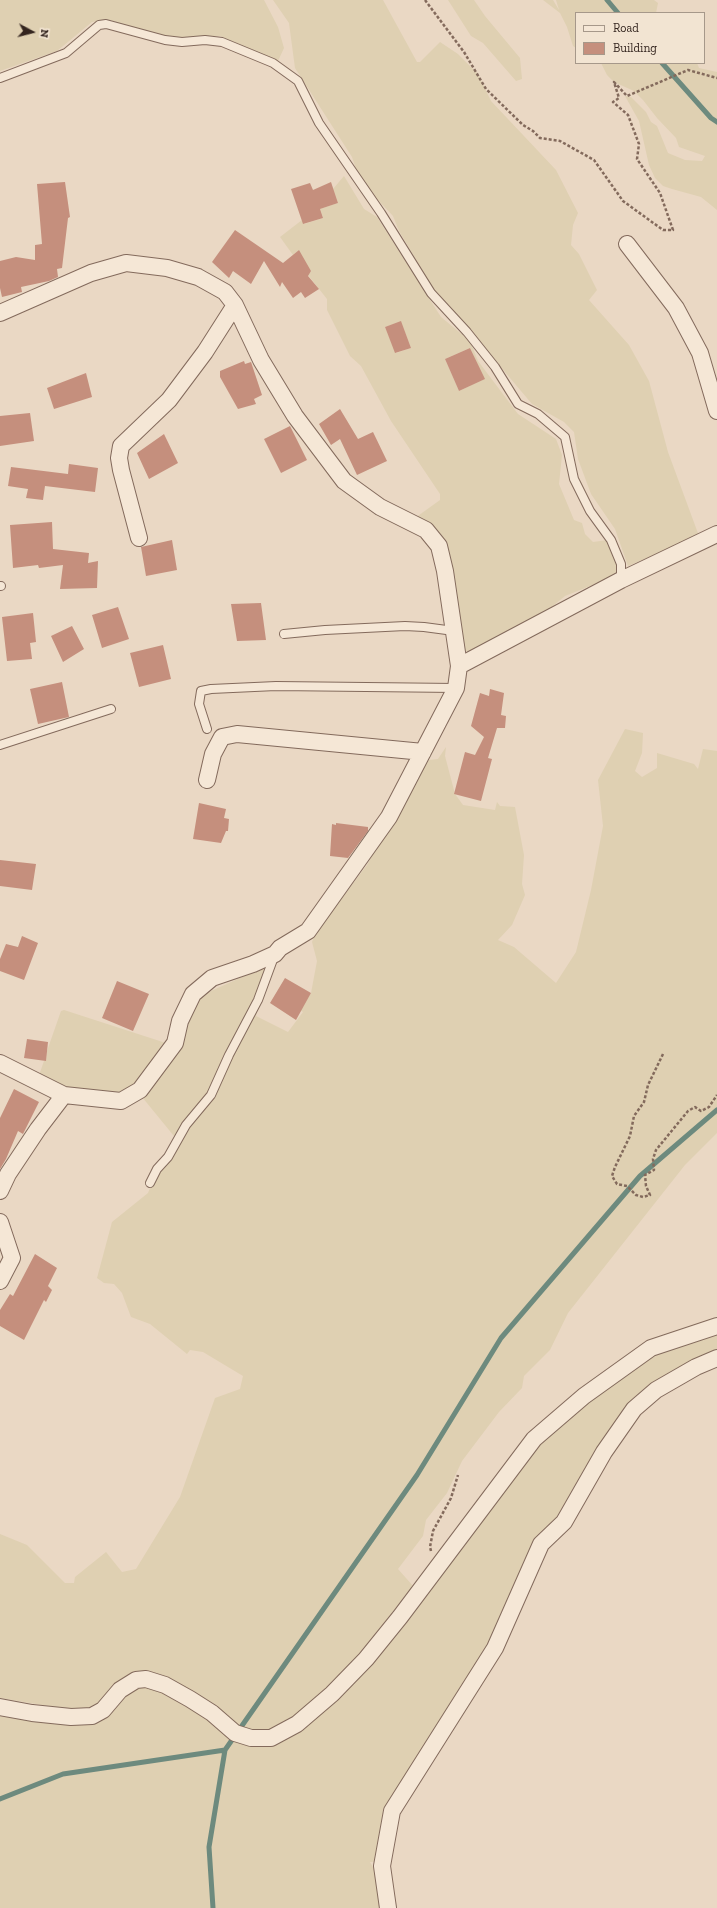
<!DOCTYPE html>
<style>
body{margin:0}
#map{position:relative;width:717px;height:1908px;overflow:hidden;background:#ead8c4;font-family:"Zilla Slab",serif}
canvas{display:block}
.legend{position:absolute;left:575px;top:12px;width:130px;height:52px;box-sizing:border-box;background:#f2e4d2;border:1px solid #a6988a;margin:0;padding:5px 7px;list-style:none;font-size:12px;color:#34251f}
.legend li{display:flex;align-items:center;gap:8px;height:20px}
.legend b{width:20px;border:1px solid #a6988a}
.north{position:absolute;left:12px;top:12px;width:40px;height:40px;-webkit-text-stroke:3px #f2e4d2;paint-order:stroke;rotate:97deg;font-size:11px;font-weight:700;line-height:16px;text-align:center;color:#34251f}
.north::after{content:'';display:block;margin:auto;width:14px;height:18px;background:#34251f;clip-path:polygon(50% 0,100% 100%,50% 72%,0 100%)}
</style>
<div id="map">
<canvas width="717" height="1908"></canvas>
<ul class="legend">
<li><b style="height:5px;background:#f5e7d6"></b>Road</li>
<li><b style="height:11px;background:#c58f7d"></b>Building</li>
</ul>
<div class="north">N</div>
</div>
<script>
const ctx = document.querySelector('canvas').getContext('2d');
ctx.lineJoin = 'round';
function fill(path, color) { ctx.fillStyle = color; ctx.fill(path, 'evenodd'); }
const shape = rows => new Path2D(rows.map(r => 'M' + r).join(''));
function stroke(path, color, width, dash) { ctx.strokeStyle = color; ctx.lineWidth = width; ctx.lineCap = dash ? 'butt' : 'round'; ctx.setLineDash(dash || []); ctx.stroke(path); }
fill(shape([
 [0,0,264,0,278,27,284,48,278,61,220,36,176,39,149,35,111,20,92,22,57,51,0,71],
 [273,0,383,0,417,62,420,62,440,42,458,54,478,74,491,101,556,170,578,213,573,225,571,245,579,254,597,290,589,300,629,345,649,381,668,452,699,536,628,566,615,529,591,494,578,459,574,432,564,422,532,404,466,326,449,315,399,231,393,216,360,181,352,157,295,68,289,23],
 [448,0,474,0,485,16,520,58,522,79,516,81,483,43,471,36],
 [543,0,553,0,559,10,556,0,654,0,658,3,656,13,576,13,576,48,573,46,567,27,560,13],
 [601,63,697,63,699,68,717,72,717,210,701,197,672,189,663,186,655,178,649,165,639,121,625,96,631,97,646,112,651,122,657,126,668,153,685,160,702,161,705,156,679,147,676,138,657,118,643,100,634,91,614,82,607,75],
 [344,176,364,209,377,217,441,317,470,341,478,361,518,414,556,439,562,455,559,484,574,520,582,523,585,534,593,542,608,540,619,563,618,575,565,596,537,619,470,653,463,649,454,580,415,518,440,500,440,494,391,421,361,366,350,356,327,310,327,299,308,275,311,271,300,262,299,250,293,255,280,237,302,220,304,224,323,218,320,209,338,203,333,189],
 [401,322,411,348,396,353,385,327],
 [470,348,484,379,459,391,445,359],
 [625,729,643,733,642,753,635,771,642,777,657,768,657,753,694,764,698,769,703,749,717,751,717,1133,685,1165,568,1313,550,1350,524,1376,522,1388,499,1412,462,1461,447,1493,426,1520,423,1536,398,1569,414,1587,358,1655,320,1697,332,1694,531,1443,629,1361,717,1327,717,1357,656,1389,541,1544,495,1648,392,1811,383,1861,370,1862,379,1878,384,1908,0,1908,0,1705,66,1709,0,1698,0,1534,27,1545,65,1583,74,1583,75,1577,106,1552,122,1572,136,1569,180,1497,215,1398,240,1389,243,1376,203,1352,190,1350,187,1354,150,1324,131,1317,122,1293,114,1284,104,1283,97,1278,112,1222,148,1193,162,1157,178,1141,142,1097,152,1088,180,1044,193,1003,211,991,271,964,256,1016,288,1032,303,1012,300,1010,311,993,317,961,312,942,316,932,367,865,418,773,429,760,438,759,446,747,445,756,455,794,463,805,495,810,497,802,500,806,515,807,524,855,522,884,525,895,512,925,498,940,514,947,556,983,576,952,591,890,603,826,598,780],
 [189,1696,214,1704,240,1727,257,1731,279,1728,251,1738],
 [64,1010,172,1045,119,1102,37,1081,44,1061,46,1061,47,1051,61,1011]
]), '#dfd0b2');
stroke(shape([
 [607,0,618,13],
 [662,63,711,118,717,122],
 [0,1799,63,1774,225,1750],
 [213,1908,209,1847,225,1750,417,1475,501,1338,640,1176,717,1110]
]), '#6d8a7e', 5);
fill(shape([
 [65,182,70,217,68,218,62,268,57,269,58,277,49,281,21,287,22,292,2,297,0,288,0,261,16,257,35,260,35,245,42,244,37,184],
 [331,182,338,203,320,209,323,218,303,224,291,189,310,183,313,190],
 [235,230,283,263,299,250,311,271,308,276,319,289,305,298,301,292,293,298,282,282,280,287,264,261,251,284,233,271,229,278,212,262],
 [401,321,411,348,395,353,385,327],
 [470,348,485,379,459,391,445,359],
 [244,361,245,364,251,362,262,395,254,399,256,404,238,409,220,377,220,371],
 [86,373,92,397,54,409,47,388],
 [340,409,358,439,373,432,387,461,357,475,340,439,331,445,319,424],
 [30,413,34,441,0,446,0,416],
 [290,426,307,460,281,473,264,439],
 [164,434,178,463,149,479,137,453],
 [69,464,98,468,95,492,45,486,43,500,26,498,28,489,8,486,11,467,68,474],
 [52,522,53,549,89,553,88,563,98,561,97,588,60,589,63,565,39,568,38,565,13,568,10,525],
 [172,540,177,570,146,576,141,547],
 [261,603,266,640,237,641,231,604],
 [118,607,129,639,102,648,92,615],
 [33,613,36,642,30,643,32,659,7,661,2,617],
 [72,626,84,649,63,662,51,636],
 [163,645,171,679,139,687,130,653],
 [62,682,69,717,38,724,30,689],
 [490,689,504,693,501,715,506,716,505,728,497,728,488,758,492,759,481,801,454,794,465,752,475,755,484,737,471,726,480,693,489,696],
 [199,803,226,809,224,818,229,819,228,831,226,831,221,843,193,839],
 [336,823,368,827,368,831,348,858,330,856,332,824,336,825],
 [0,860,36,864,32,890,0,886],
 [22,936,38,943,24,980,0,971,0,959,6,944,18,947],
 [285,978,311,993,296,1020,270,1003],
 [117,981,149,994,133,1031,102,1018],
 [27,1039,48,1042,46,1061,24,1058],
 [14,1089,39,1102,23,1134,18,1131,6,1159,0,1169,0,1118],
 [35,1254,57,1268,48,1286,52,1290,46,1302,44,1300,24,1340,0,1326,0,1310,10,1294,13,1296]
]), '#c58f7d');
const service = shape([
 [0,78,66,53,99,25,106,24,165,40,182,42,205,40,222,42,273,63,298,81,319,123,381,213,431,293,467,332,495,367,518,404,538,414,565,437,574,479,590,511,611,540,621,564,621,580],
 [0,586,1,586],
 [284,634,325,630,405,626,424,627,454,631],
 [207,729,199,704,201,691,211,689,276,686,456,688],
 [0,745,111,709],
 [150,1183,157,1169,168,1157,186,1125,211,1095,229,1055,258,1000,275,954]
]);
const minor = shape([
 [627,244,676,308,700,353,717,411],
 [0,313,91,273,126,263,167,268,198,277,225,292,235,305,261,360,295,416,344,481,380,507,426,530,439,546,445,571,459,666,456,688,389,817,308,931,280,948,275,954,253,964,212,978,193,994,180,1021,175,1043,140,1090,121,1101,64,1095,0,1063],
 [139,538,121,470,119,458,121,446,169,400,205,352,235,305],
 [459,666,621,580,717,534],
 [207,780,213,754,222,737,237,734,423,752],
 [0,1191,8,1174,38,1129,64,1095],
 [0,1222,12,1258,0,1281],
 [0,1707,32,1713,71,1717,92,1716,103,1710,120,1690,136,1680,146,1679,165,1685,190,1699,212,1713,235,1733,251,1738,271,1738,297,1724,332,1694,366,1659,400,1617,534,1439,584,1396,651,1348,717,1326],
 [388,1908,382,1866,392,1811,495,1648,541,1544,564,1522,604,1452,634,1409,656,1390,696,1367,717,1358]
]);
stroke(service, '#836a5c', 10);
stroke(minor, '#836a5c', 18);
stroke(shape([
 [425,0,464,52,486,89,523,125,533,131,540,138,560,141,594,160,623,201,663,230,673,230,660,193,637,159,639,144,628,115,613,102,619,98,614,82,627,96,688,70,717,78],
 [663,1054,648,1085,644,1102,634,1116,630,1136,615,1167,612,1176,617,1184,627,1186,636,1195,643,1197,650,1195,646,1186,645,1175,654,1170,653,1159,656,1150,688,1111,695,1107,701,1111,709,1107,717,1095],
 [431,1551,430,1547,433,1531,451,1498,458,1475]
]), '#836a5c', 2.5, [3, 2]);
stroke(service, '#f5e7d6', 8);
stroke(minor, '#f5e7d6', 16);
</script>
